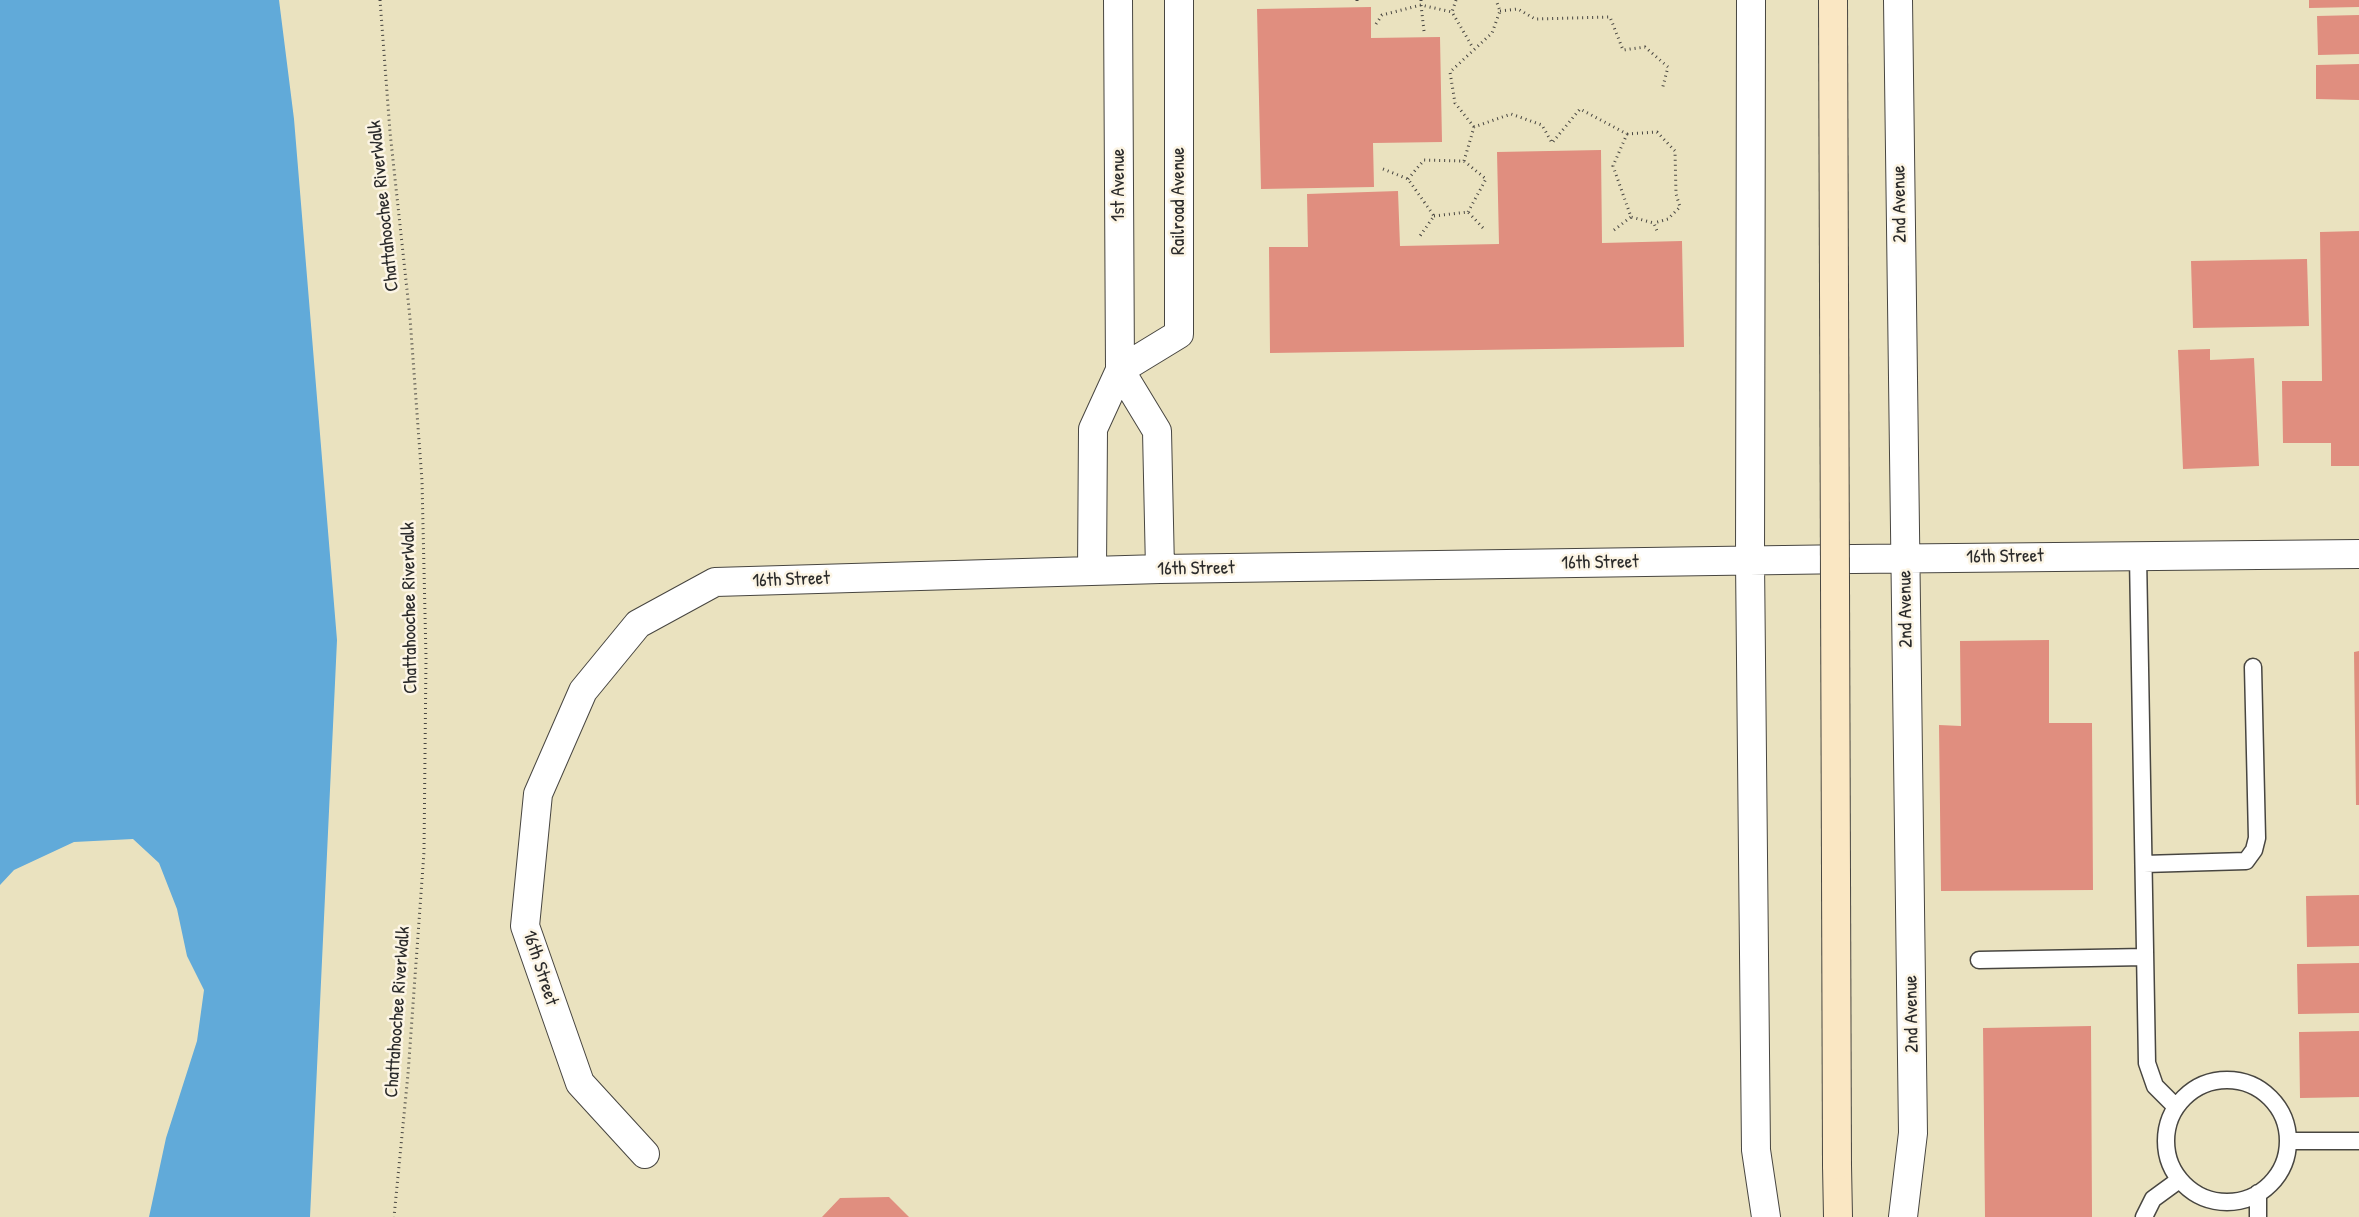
<!DOCTYPE html>
<style>
body{margin:0}
canvas{display:block;background:#eae2bf}
</style>
<canvas width="2359" height="1217"></canvas>
<script>
const ctx = document.querySelector('canvas').getContext('2d');
ctx.lineJoin = 'round';
function fill(path, color) { ctx.fillStyle = color; ctx.fill(path, 'evenodd'); }
const shape = rows => new Path2D(rows.map(r => 'M' + r).join(''));
function stroke(path, color, width, dash) { ctx.strokeStyle = color; ctx.lineWidth = width; ctx.lineCap = dash ? 'butt' : 'round'; ctx.setLineDash(dash || []); ctx.stroke(path); }
function label(font, color, halo, rows, align = 'center') {
  ctx.font = font + ' "Patrick Hand",sans-serif'; ctx.lineWidth = 5; ctx.setLineDash([]); ctx.textBaseline = 'middle'; ctx.strokeStyle = halo; ctx.fillStyle = color; for (const [text, x, y, turn = 0] of rows) {
    ctx.save(); ctx.translate(x, y); ctx.rotate((+turn || 0) * Math.PI / 180); ctx.textAlign = isNaN(turn) ? turn : align; if (halo) ctx.strokeText(text, 0, 0); ctx.fillText(text, 0, 0); ctx.restore();
  }
}
fill(shape([
 [0,0,279,0,294,119,337,640,310,1217,149,1217,166,1138,197,1041,204,990,187,956,177,909,159,863,133,839,74,842,14,870,0,885]
]), '#61aad9');
fill(shape([
 [2309,0,2359,0,2359,7,2309,8],
 [1371,7,1371,38,1440,37,1442,142,1373,143,1374,187,1261,189,1257,9],
 [2359,15,2359,54,2318,55,2317,16],
 [2359,64,2359,100,2316,99,2316,65],
 [1601,150,1602,243,1682,241,1684,347,1270,353,1269,247,1308,247,1307,194,1398,191,1400,246,1499,244,1497,152],
 [2359,231,2359,466,2331,466,2331,443,2283,443,2282,381,2322,381,2320,232],
 [2307,259,2309,326,2193,328,2191,261],
 [2210,349,2210,360,2254,358,2259,466,2183,469,2178,350],
 [2049,640,2049,723,2092,723,2093,890,1941,891,1939,725,1961,726,1960,641],
 [2359,651,2359,805,2356,805,2354,652],
 [2359,895,2359,946,2307,947,2306,896],
 [2359,963,2359,1013,2298,1014,2297,964],
 [2091,1026,2092,1217,1985,1217,1983,1028],
 [2359,1031,2359,1097,2300,1098,2299,1032],
 [889,1197,909,1217,822,1217,840,1198]
]), '#e08e7f');
const service = shape([
 [2138,556,2147,1063,2155,1086,2176,1107],
 [2144,864,2246,861,2254,850,2257,838,2253,667],
 [1979,960,2145,957],
 '2166 1141a61 61 0 1 1 122 0a61 61 0 1 1-122 0Z',
 [2288,1141,2359,1141],
 [2258,1193,2258,1217],
 [2144,1217,2153,1199,2179,1180]
]);
const minor = shape([
 [1751,0,1750,561,1756,1150,1766,1217],
 [1898,0,1913,1133,1903,1217],
 [1120,370,1179,334,1179,0],
 [1120,370,1157,431,1160,569],
 [1092,570,1093,429,1120,370,1118,0],
 [645,1154,580,1083,525,926,538,794,583,691,638,624,715,582,1160,569,1853,559,2359,554]
]);
const secondary = shape([
 [1837,1165,1838,1217]
]);
stroke(service, '#484641', 19);
stroke(minor, '#484641', 30);
stroke(secondary, '#484641', 30);
stroke(shape([
 [380,0,390,132,410,318,422,481,426,658,424,852,408,1074,394,1217],
 [1357,0,1357,1],
 [1456,0,1452,12,1473,48],
 [1500,11,1518,9,1535,19,1610,17,1623,50,1645,47,1668,67,1662,90],
 [1376,24,1382,15,1421,5,1421,0],
 [1424,31,1421,5,1452,12],
 [1474,127,1455,103,1450,72,1492,33,1500,11,1496,0],
 [1627,134,1657,132,1675,151,1676,194,1680,207,1668,219,1654,223],
 [1464,161,1474,127,1511,114,1542,125,1552,143,1580,109,1627,134,1613,166,1631,217,1654,223,1658,234],
 [1383,169,1408,179,1434,216,1420,236],
 [1408,179,1424,160,1464,161,1486,179,1468,212],
 [1434,216,1468,212,1484,229],
 [1614,230,1631,217]
]), '#484641', 3, [1, 4]);
stroke(service, '#fff', 16);
stroke(minor, '#fff', 28);
stroke(secondary, '#fae7c3', 28);
const secondaryBridge = shape([
 [1833,0,1837,1165]
]);
stroke(secondaryBridge, '#484641', 30, []);
stroke(secondaryBridge, '#fae7c3', 28);
label('19px', '#2b2b2b', '#fcf5e5', [
 ["1st Avenue",1119,185,-90],
 ["Railroad Avenue",1179,201,-90],
 ["2nd Avenue",1900,204,-91],
 ["Chattahoochee RiverWalk",384,206,-96],
 ["16th Street",2005,557,-1],
 ["16th Street",1600,563,-1],
 ["16th Street",1196,569,-1],
 ["16th Street",791,580,-2],
 ["Chattahoochee RiverWalk",410,608,-91],
 ["2nd Avenue",1906,609,-91],
 ["16th Street",540,968,72],
 ["Chattahoochee RiverWalk",398,1012,-86],
 ["2nd Avenue",1912,1014,-91]
]);
</script>
